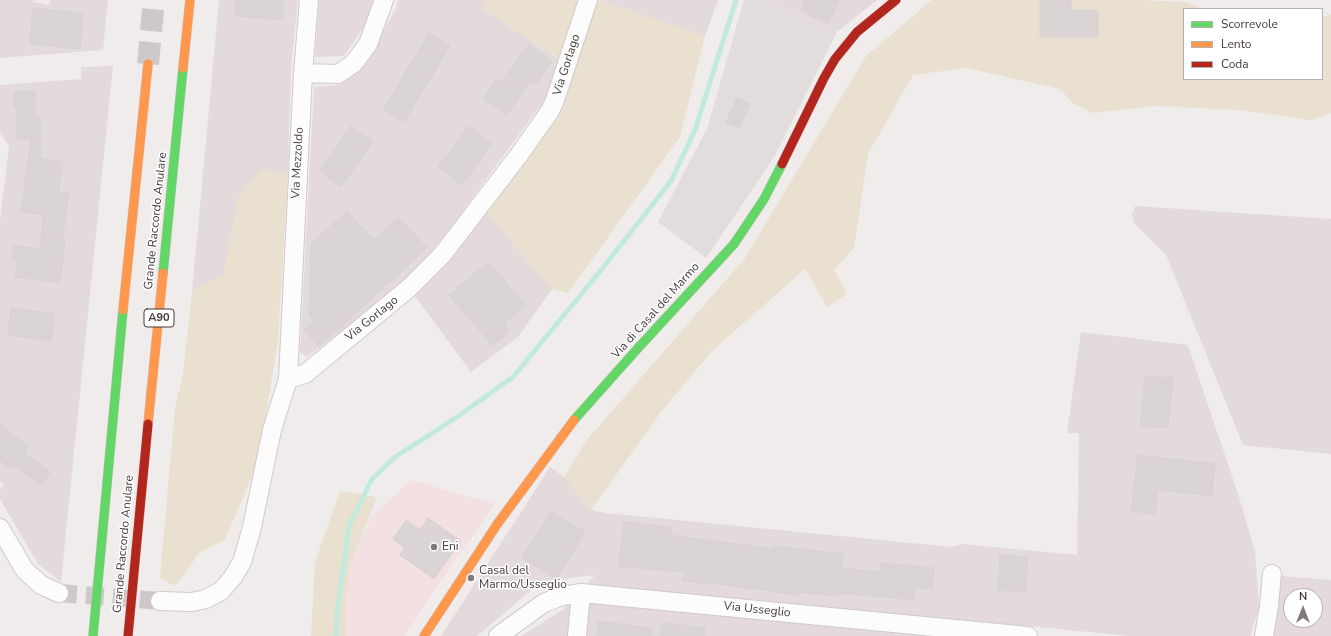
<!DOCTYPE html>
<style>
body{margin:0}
#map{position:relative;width:1331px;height:636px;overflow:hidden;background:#f1ecec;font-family:"Nunito Sans",sans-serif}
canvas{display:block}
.legend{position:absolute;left:1183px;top:8px;width:140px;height:72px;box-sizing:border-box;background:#fff;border:1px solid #b5b0b0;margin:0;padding:5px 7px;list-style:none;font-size:12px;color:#46393a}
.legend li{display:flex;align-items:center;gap:8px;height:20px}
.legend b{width:20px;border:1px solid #b5b0b0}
.north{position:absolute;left:1283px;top:588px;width:40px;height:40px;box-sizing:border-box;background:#fff;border:1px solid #b5b0b0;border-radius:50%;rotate:0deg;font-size:11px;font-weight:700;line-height:16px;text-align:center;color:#46393a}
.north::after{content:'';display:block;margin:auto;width:14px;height:18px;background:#827878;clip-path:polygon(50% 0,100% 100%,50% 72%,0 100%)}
</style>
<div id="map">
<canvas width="1331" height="636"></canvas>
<ul class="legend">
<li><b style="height:5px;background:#63d668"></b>Scorrevole</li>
<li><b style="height:5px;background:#ff974d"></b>Lento</li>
<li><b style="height:5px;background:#b3261e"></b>Coda</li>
</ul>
<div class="north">N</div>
</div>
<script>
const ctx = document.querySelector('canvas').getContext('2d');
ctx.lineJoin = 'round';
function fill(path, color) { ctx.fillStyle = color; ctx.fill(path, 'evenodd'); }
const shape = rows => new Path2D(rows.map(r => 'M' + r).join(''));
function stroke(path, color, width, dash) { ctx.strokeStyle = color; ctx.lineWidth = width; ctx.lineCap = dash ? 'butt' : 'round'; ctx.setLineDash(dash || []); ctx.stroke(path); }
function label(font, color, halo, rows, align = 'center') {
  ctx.font = font + ' "Nunito Sans",sans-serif'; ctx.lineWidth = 3; ctx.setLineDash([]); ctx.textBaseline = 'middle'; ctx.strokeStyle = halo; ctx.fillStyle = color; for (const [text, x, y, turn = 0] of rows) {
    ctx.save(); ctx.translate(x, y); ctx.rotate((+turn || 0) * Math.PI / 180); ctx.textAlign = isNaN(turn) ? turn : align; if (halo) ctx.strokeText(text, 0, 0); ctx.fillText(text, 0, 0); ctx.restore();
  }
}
fill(shape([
 [0,0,33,0,33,2,50,5,50,0,108,0,103,50,0,58],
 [219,0,298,0,291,66,288,175,262,170,239,197,224,274,192,292],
 [319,0,374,0,368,21,344,56,315,57],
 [398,0,485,0,482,8,560,60,551,88,543,102,449,230,418,268,393,292,307,357,300,352,314,87,338,85,349,79,380,37,395,11],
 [598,0,718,0,705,36],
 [770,0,877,0,837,32],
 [113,66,61,582,38,564,0,499,0,490,4,485,0,481,0,221,9,146,0,133,0,85,81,79,81,67],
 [1135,206,1331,219,1331,454,1243,445,1166,255,1134,223,1132,215],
 [485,210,552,289,518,337,471,372,414,295],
 [1081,332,1188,345,1240,500,1255,552,1259,608,1250,636,1129,636,1028,626,1025,636,521,636,564,609,595,575,541,582,477,636,441,636,550,467,564,477,591,510,606,513,952,547,961,544,1077,555,1079,433,1067,433],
 [1280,576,1331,580,1331,636,1269,636],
 [1291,596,1315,596,1315,620,1291,620]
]), '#e4dadb');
fill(shape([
 [411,480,495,504,434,591,405,636,345,636,349,569,371,517]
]), '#f2e0e3');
fill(shape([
 [744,0,770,0,837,32,774,157,706,258,658,222,707,129]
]), '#e2dcdc');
fill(shape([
 [485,0,580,0,560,60,482,8],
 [598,0,705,36,680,137,568,293,552,289,485,210,561,114],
 [932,0,1141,0,1185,2,1205,9,1184,9,1184,79,1322,79,1322,18,1331,14,1331,113,1311,120,1238,110,1156,106,1093,113,1074,104,1060,89,966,68,913,75,868,154,854,248,834,270,847,294,827,307,805,269,712,351,661,412,591,510,564,477,586,441,745,258,866,56],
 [262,169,288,175,278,340,259,459,225,540,200,552,175,586,160,578,175,408,183,374,192,292,224,274,238,197],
 [340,491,377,497,349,569,345,636,311,636,315,562]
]), '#e9e0cf');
stroke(shape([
 [336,636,337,612,349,526,372,479,395,457,454,419,513,377,602,269,671,181,695,130,736,0]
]), '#c1eadd', 5);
const building = shape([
 [236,0,284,1,282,20,235,16,236,0],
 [805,0,839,0,828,24,800,10,805,0],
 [1040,0,1071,0,1071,10,1098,10,1098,37,1040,37,1040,0],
 [33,8,83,13,80,49,30,44,33,8],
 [429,33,450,46,404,122,383,110,429,33],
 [529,44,552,61,536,84,530,80,507,115,483,99,496,80,500,83,529,44],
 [35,91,35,118,41,118,41,159,63,162,59,192,69,194,62,241,65,241,60,282,15,277,17,261,12,260,14,246,40,249,43,215,21,212,31,139,17,139,17,108,14,108,14,92,35,91],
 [737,98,750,104,739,128,726,122,737,98],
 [351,126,373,141,341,187,319,171,351,126],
 [469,126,492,144,462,185,438,167,469,126],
 [347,211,374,240,398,217,427,248,319,347,304,330,314,321,309,315,311,244,347,211],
 [488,262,526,305,504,324,510,331,493,346,449,295,488,262],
 [11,308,55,314,51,341,8,335,11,308],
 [1145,376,1173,378,1168,428,1140,426,1145,376],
 [0,424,29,447,24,453,50,472,41,485,14,466,11,469,0,460,0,424],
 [1138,455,1215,464,1212,496,1158,490,1155,514,1131,511,1138,455],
 [551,511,585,532,557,579,522,558,551,511],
 [428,518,461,541,434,579,400,555,404,548,393,539,406,520,420,530,428,518],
 [624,522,671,527,670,535,774,549,774,546,843,554,842,568,880,572,881,563,934,568,932,589,915,588,914,600,839,593,838,596,799,592,799,595,710,583,710,584,683,581,684,572,619,566,624,522],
 [1000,555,1028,557,1025,592,998,590,1000,555],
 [598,621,652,628,652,636,597,636,598,621],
 [662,623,705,628,704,636,660,636,662,623]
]);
fill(building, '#dad4d5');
stroke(building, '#d9d2d2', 1);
stroke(shape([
 [59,593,160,601]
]), '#cfc8c8', 18, [18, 9]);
stroke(shape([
 [148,64,154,0]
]), '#cfc8c8', 22, [22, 11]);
const street = shape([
 [303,73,309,0],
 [288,379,303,73,338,74,353,64,368,44,384,0],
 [0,528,24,569,30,575,41,585,59,593],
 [160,601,192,602,206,599,221,591,233,577,242,562,252,527,272,430,288,379,305,374,409,288,442,255,519,155,550,111,555,100,588,0],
 [498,636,544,603,562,596,581,593,1028,636],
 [577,636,581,593],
 [1264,636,1269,606,1272,574]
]);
const fast = shape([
 [163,273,183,68],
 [574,420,639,347,734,244,764,199,782,164],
 [93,636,123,310]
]);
const slow = shape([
 [183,68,190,0],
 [123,310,148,64],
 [148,424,163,273],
 [424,636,498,523,574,420]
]);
const jam = shape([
 [782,164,824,78,835,59,857,32,896,0],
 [128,636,148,424]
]);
stroke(street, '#cfc9ca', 20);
stroke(fast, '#d2c7c7', 10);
stroke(slow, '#d2c7c7', 10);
stroke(jam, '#d2c7c7', 10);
stroke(street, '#fdfcfc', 18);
stroke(fast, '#63d668', 9);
stroke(slow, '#ff974d', 9);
stroke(jam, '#b3261e', 9);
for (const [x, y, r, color] of [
 [434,547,4,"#827878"],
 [471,578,4,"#827878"]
]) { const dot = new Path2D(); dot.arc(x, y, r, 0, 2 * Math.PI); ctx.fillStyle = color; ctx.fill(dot); stroke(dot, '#fff', 1.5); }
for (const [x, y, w] of [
 [159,318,30]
]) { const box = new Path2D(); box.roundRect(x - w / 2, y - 9, w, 18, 3); ctx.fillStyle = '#fff'; ctx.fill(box); stroke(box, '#46393a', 1); }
label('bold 11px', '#46393a', null, [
 ["A90",159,318]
]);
label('12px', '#46393a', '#fff', [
 ["Via Gorlago",567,65,-72],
 ["Via Mezzoldo",298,163,-87],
 ["Grande Raccordo Anulare",156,221,-84],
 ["Via di Casal del Marmo",656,311,-48],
 ["Via Gorlago",372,319,-39],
 ["Grande Raccordo Anulare",124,544,-85],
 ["Via Usseglio",757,610,6]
]);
label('12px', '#46393a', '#fff', [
 ["Eni",442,547],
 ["Casal del",479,571],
 ["Marmo/Usseglio",479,585]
], 'left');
</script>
